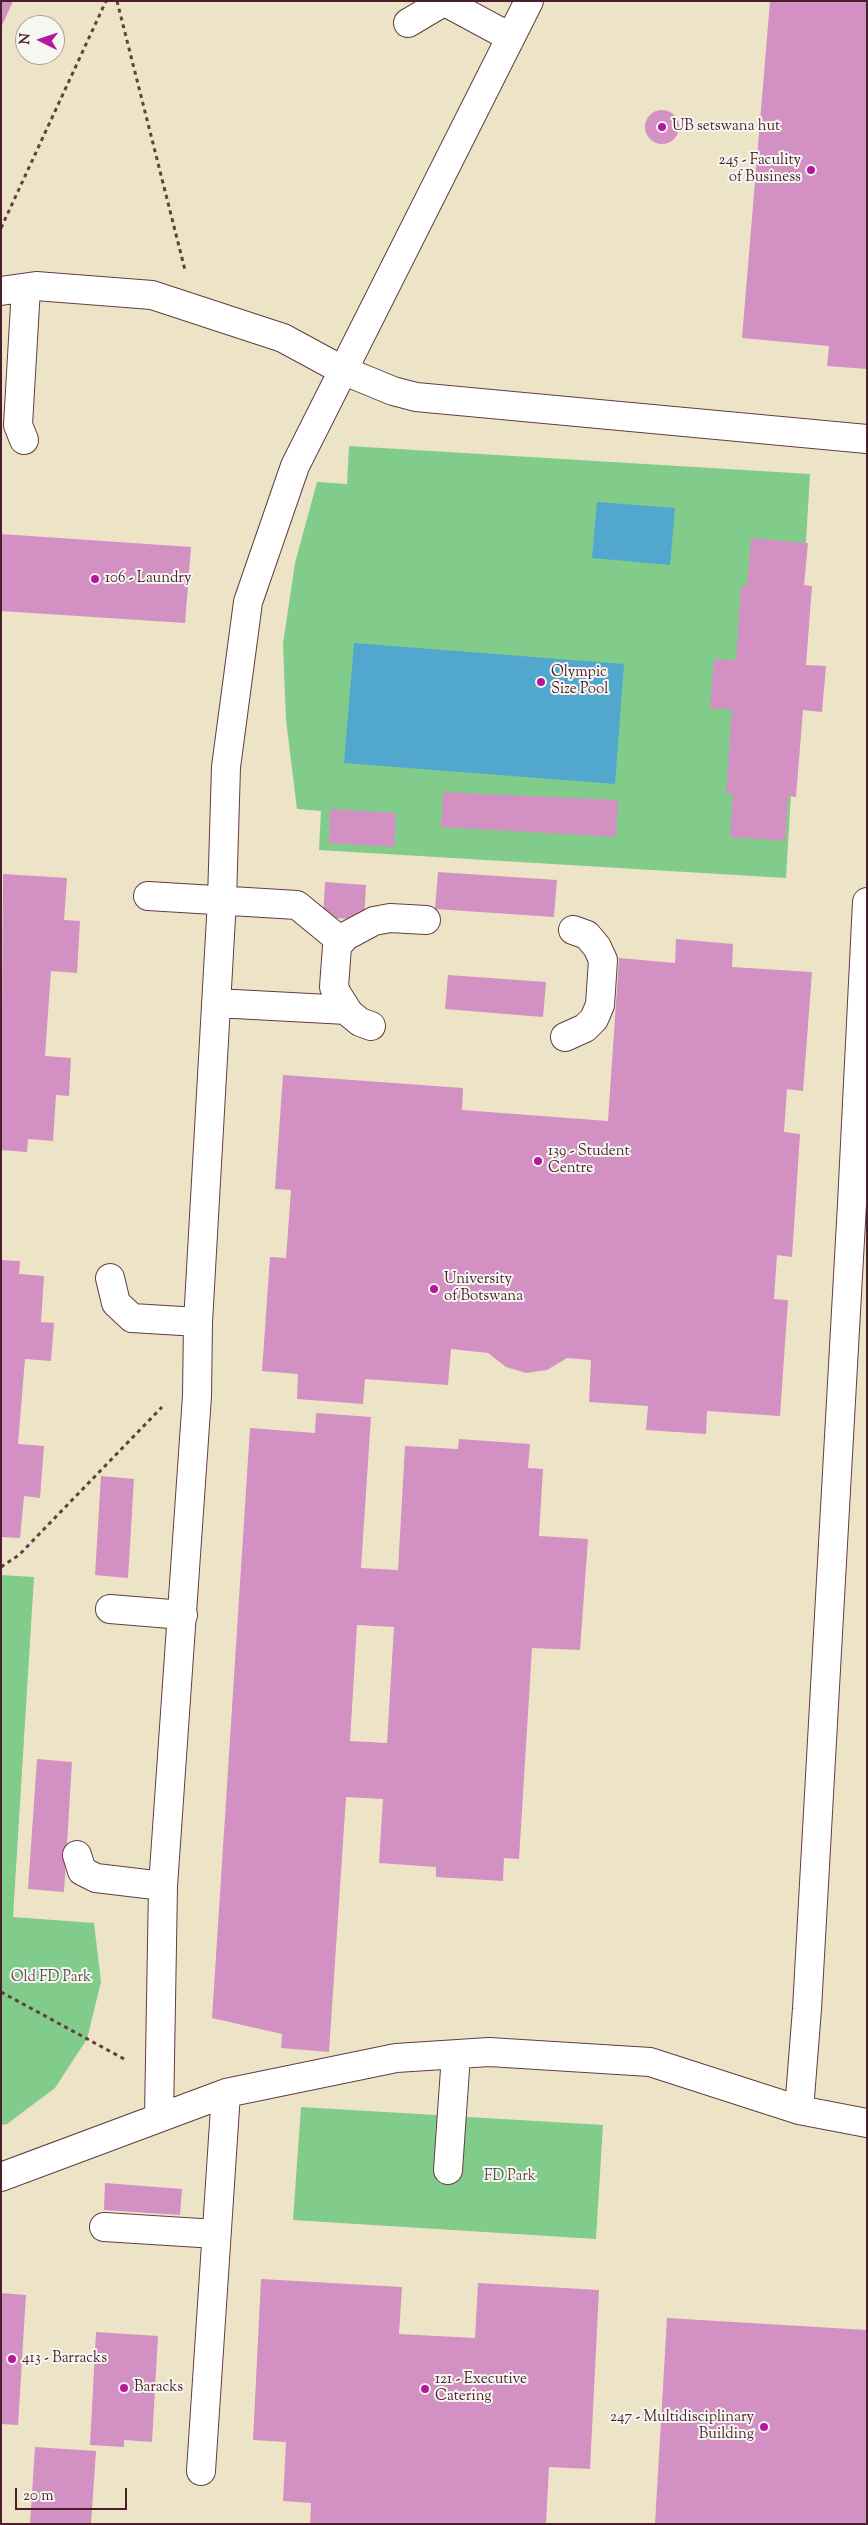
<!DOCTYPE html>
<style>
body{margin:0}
#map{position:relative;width:868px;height:2525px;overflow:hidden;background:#ede4c7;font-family:"Sorts Mill Goudy",serif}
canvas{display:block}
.frame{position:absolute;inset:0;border:2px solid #4a1f2b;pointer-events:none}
.north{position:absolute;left:15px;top:15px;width:50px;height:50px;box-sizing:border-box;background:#f6f6f2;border:1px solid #b1a0a2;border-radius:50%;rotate:274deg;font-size:14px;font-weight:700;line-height:20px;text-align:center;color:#4a1f2b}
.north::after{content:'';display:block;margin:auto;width:18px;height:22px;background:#b5179e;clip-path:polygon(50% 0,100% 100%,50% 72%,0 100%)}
.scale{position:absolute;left:15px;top:2488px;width:112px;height:22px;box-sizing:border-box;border:2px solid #4a1f2b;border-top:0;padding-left:6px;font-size:15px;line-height:18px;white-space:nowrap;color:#4a1f2b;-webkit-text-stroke:4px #f6f6f2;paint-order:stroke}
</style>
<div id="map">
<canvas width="868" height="2525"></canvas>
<div class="frame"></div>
<div class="north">N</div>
<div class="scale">20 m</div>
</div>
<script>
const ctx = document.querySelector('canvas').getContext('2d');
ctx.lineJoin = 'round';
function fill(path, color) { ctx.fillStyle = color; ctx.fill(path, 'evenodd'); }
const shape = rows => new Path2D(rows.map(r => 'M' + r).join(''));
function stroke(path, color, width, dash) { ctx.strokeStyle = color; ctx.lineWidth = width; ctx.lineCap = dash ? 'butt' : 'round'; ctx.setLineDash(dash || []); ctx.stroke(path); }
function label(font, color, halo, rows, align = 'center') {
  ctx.font = font + ' "Sorts Mill Goudy",serif'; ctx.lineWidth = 4; ctx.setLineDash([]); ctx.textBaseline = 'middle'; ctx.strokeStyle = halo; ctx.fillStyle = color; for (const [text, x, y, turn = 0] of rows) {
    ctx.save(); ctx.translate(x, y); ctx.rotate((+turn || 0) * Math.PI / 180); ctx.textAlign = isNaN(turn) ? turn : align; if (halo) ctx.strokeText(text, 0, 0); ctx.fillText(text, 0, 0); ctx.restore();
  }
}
fill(shape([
 [349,446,810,474,786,878,319,850,321,811,297,809,286,720,283,644,295,563,317,482,347,484],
 [1,1575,34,1577,13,1917,94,1923,101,1982,87,2039,55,2088,7,2124,1,2125],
 [301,2107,603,2125,596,2239,293,2220]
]), '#81cc8a');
fill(shape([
 [597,502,675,508,670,565,592,558],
 [354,643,624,664,615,784,344,763]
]), '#52a7ce');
fill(shape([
 [1,1,13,1,1,28],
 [770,1,867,1,867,369,827,366,829,346,742,338],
 '645 127a17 17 0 1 1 34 0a17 17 0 1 1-34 0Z',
 [1,534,191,547,185,623,1,611],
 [751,538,808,543,804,585,812,586,806,665,826,666,822,712,803,710,796,797,788,796,785,841,730,837,733,794,726,794,732,709,710,708,714,659,736,660,741,586,747,586],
 [443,792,618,800,616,837,441,827],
 [330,809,396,813,394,847,329,843],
 [438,872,557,880,554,917,435,909],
 [3,874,67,878,64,920,80,921,77,973,51,971,45,1056,71,1058,69,1096,56,1095,53,1141,28,1139,27,1152,1,1150],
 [325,882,366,885,364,920,323,917],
 [676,939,733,944,732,967,812,972,803,1091,787,1089,784,1132,800,1134,792,1257,777,1255,774,1299,788,1300,780,1416,707,1411,706,1434,646,1430,648,1406,589,1402,591,1360,567,1358,547,1370,526,1373,506,1367,488,1353,451,1349,448,1385,365,1379,363,1404,297,1399,298,1374,262,1371,270,1257,286,1258,291,1190,275,1189,283,1075,463,1088,462,1110,608,1121,619,958,675,963],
 [448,975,546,982,543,1017,445,1009],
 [1,1260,20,1261,19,1274,44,1276,41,1322,54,1323,51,1361,25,1359,18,1444,44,1446,40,1498,24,1496,20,1538,1,1537],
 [316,1413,371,1417,361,1568,398,1570,405,1446,458,1449,459,1439,530,1444,528,1468,543,1469,539,1536,588,1539,580,1650,532,1648,519,1859,504,1858,503,1881,436,1877,436,1867,379,1863,383,1799,346,1797,329,2052,281,2048,282,2034,212,2018,250,1428,315,1433],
 [357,1625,394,1627,387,1743,350,1741],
 [101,1476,134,1479,128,1578,95,1575],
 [37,1759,72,1762,64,1892,28,1889],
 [105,2183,182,2189,180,2215,104,2210],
 [261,2279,402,2287,399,2334,475,2338,478,2283,599,2290,590,2469,549,2467,546,2524,310,2524,311,2503,283,2501,286,2442,253,2440],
 [1,2293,26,2295,18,2425,1,2424],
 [667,2318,867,2330,867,2524,655,2524],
 [96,2332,158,2336,152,2442,124,2440,124,2447,90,2445],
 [35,2447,96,2451,91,2524,30,2524]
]), '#d391c3');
const minor = shape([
 [445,2,510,37],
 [408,23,445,1],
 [1,291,36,286,152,295,283,338,342,370,393,391,416,397,867,439],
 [24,440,18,425,26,288],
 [148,896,297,905,341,941],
 [216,1003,347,1010],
 [371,1026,360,1022,349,1013,337,994,334,987,337,946,346,936,374,921,390,918,426,920],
 [565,1037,585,1028,594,1019,600,1005,603,960,597,947,587,935,573,930],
 [110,1278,116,1303,132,1318,198,1322],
 [110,1609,183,1615],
 [77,1855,82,1871,96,1878,163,1886],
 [799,2110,807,2009,852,1204,867,902],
 [159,2117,163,1886,197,1396,198,1322,222,900,226,767,248,602,295,466,529,1],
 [448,2170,456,2055],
 [1,2177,226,2093,396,2058,489,2052,650,2062,799,2110,867,2123],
 [104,2227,216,2234],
 [201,2471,226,2093]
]);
stroke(minor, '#623d42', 30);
stroke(shape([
 [117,1,185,270],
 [1,228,106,1],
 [1,1567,19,1555,162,1407],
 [1,1992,126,2060]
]), '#623d42', 3, [4, 4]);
stroke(minor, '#fff', 28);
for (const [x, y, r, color] of [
 [662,127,5,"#b5179e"],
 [811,170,5,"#b5179e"],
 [95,579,5,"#b5179e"],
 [541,682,5,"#b5179e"],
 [538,1161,5,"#b5179e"],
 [434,1289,5,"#b5179e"],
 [12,2359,5,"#b5179e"],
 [124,2388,5,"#b5179e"],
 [425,2389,5,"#b5179e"],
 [764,2427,5,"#b5179e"]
]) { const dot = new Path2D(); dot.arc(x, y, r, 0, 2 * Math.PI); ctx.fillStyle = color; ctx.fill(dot); stroke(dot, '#f6f6f2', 2); }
label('15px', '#4a1f2b', '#f6f6f2', [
 ["UB setswana hut",672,127],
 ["245 - Faculity",801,161,"right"],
 ["of Business",801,178,"right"],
 ["106 - Laundry",105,579],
 ["Olympic",551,673],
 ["Size Pool",551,690],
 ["139 - Student",548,1152],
 ["Centre",548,1169],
 ["University",444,1280],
 ["of Botswana",444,1297],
 ["413 - Barracks",22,2359],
 ["121 - Executive",435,2380],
 ["Catering",435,2397],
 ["Baracks",134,2388],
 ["247 - Multidisciplinary",754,2418,"right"],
 ["Building",754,2435,"right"]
], 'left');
label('15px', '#5a5348', '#f6f6f2', [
 ["Old FD Park",51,1978],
 ["FD Park",510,2177]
]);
</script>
